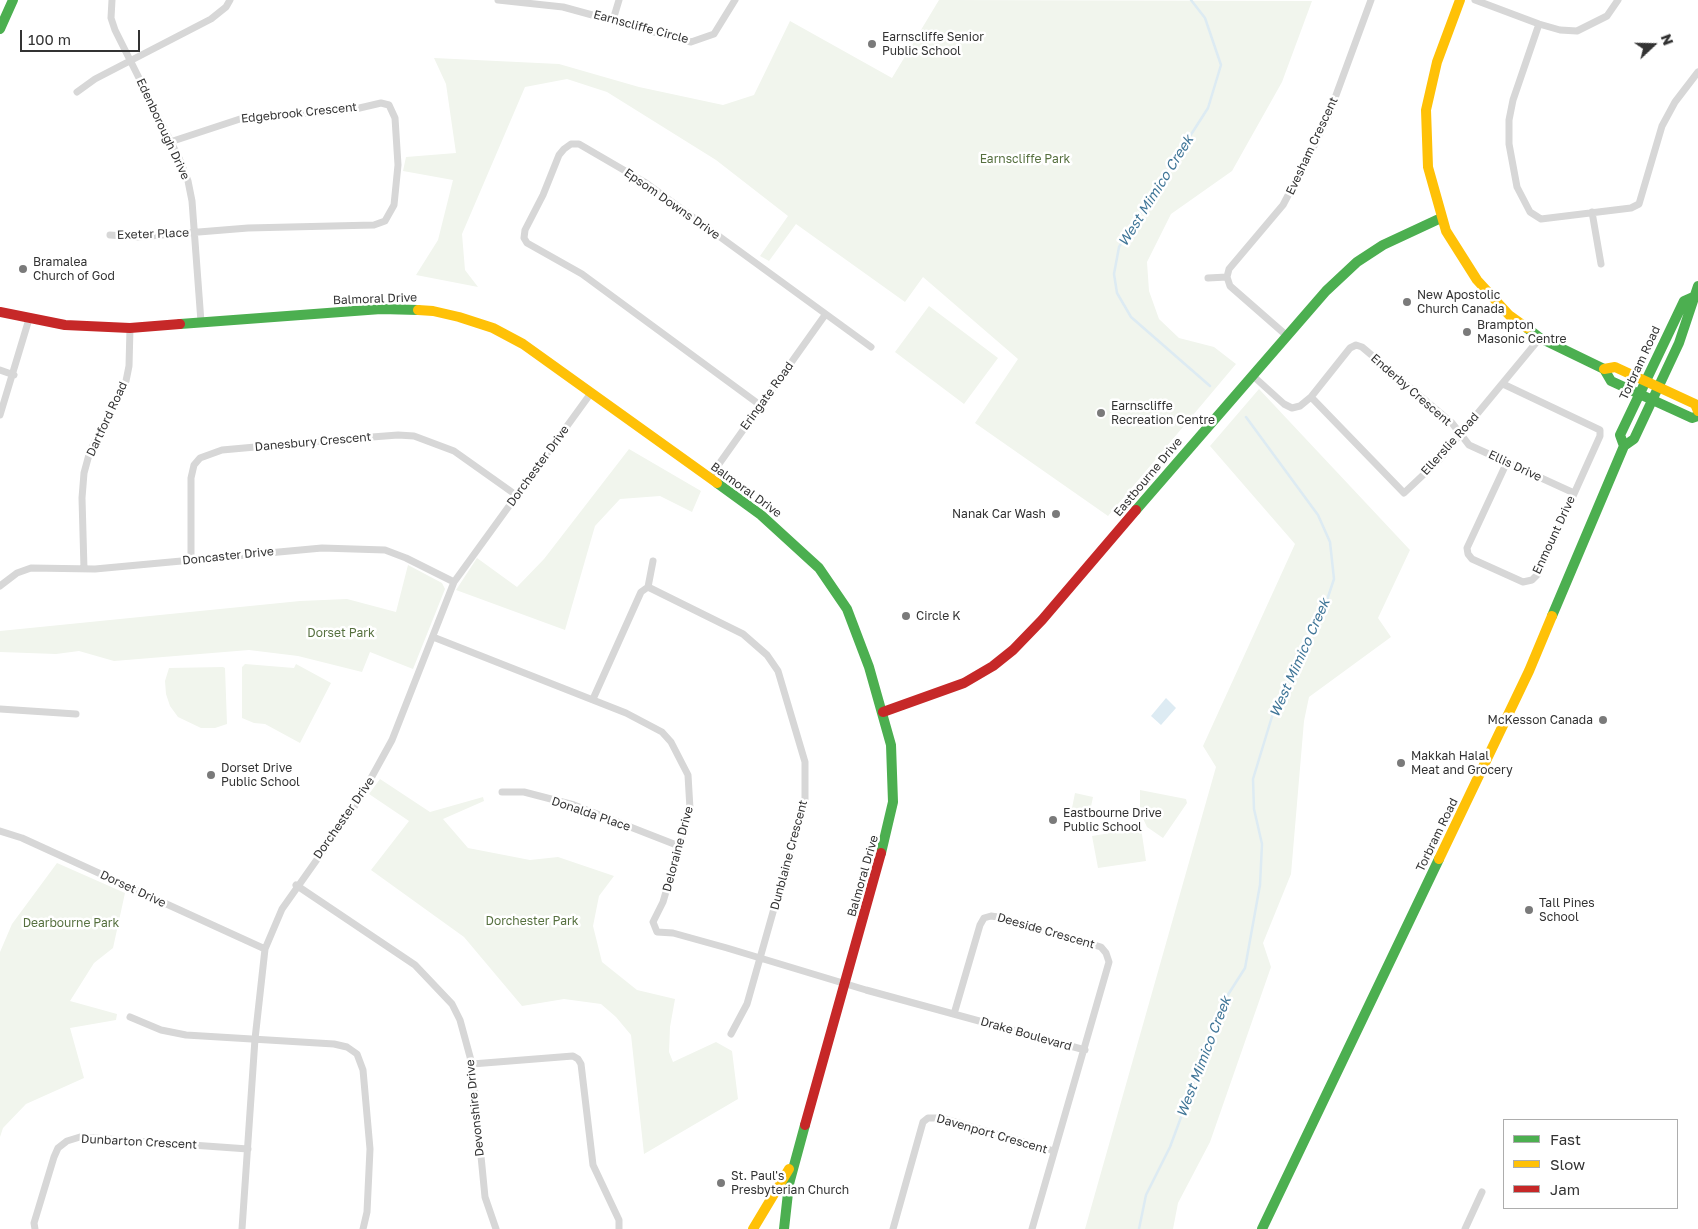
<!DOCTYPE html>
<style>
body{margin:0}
#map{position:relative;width:1698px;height:1229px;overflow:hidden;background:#fff;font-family:"Golos Text",sans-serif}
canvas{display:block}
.legend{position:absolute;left:1503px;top:1119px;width:175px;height:90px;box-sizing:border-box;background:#fff;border:1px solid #adadad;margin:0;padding:6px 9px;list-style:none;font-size:15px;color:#333}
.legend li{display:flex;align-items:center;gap:10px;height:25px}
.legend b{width:25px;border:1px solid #adadad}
.north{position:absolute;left:1628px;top:20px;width:50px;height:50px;-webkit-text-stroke:4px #fff;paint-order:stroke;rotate:69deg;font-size:14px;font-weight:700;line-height:20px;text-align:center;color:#333}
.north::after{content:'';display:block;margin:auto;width:18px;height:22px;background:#333;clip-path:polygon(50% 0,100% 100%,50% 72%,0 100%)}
.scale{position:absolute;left:20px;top:30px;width:120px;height:22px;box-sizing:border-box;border:2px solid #333;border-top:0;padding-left:6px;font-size:15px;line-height:18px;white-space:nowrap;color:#333;-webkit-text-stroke:4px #fff;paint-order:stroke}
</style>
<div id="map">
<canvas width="1698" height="1229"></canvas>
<ul class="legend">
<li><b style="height:6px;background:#4caf50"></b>Fast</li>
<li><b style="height:6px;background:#ffc107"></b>Slow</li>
<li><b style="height:6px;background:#c62828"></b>Jam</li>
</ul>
<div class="north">N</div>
<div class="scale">100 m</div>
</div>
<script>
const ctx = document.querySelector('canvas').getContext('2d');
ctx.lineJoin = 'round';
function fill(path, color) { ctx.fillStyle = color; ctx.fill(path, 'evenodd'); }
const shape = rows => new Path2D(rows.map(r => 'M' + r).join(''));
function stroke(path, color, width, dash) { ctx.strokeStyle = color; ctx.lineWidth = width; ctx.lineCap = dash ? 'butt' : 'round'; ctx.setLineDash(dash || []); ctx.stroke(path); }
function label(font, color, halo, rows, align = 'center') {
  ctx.font = font + ' "Golos Text",sans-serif'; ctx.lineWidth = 5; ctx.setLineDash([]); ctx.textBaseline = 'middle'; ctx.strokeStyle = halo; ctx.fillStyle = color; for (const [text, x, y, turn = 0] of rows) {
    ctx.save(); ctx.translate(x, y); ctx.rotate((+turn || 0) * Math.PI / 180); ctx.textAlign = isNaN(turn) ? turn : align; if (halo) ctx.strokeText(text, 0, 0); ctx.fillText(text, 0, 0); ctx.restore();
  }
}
fill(shape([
 [939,0,1312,1,1282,82,1232,171,1171,214,1147,262,1149,291,1159,319,1179,338,1214,347,1236,364,1108,516,975,423,1018,359,923,277,905,302,796,224,769,261,760,256,788,216,716,160,607,92,567,79,525,87,462,234,465,270,478,287,416,275,438,240,453,180,403,171,406,157,456,153,446,84,434,58,559,64,639,87,723,105,754,95,790,21,892,78],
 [929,306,998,358,964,404,895,352],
 [1259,389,1410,550,1378,618,1391,637,1309,697,1304,721,1291,874,1263,943,1271,967,1210,1142,1178,1203,1173,1229,1085,1229,1216,767,1203,746,1295,544,1210,446],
 [629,449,701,491,692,512,660,496,620,499,595,526,565,630,456,590,477,558,517,587,544,559],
 [408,565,442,583,445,589,413,669,370,652,362,672,298,656,249,650,114,661,79,651,56,654,0,652,0,631,300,601,347,599,396,612],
 [245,664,294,668,296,664,331,683,300,743,265,724,254,723,242,718,242,667],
 [223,667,225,668,227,724,215,728,201,728,178,717,170,706,166,694,165,681,169,668],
 [380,779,430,812,483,797,484,801,443,819,468,848,530,860,558,857,614,876,599,896,593,926,602,962,637,990,675,999,670,1027,669,1052,673,1062,716,1042,732,1051,738,1099,644,1154,631,1035,616,1017,601,1004,564,999,522,1006,464,937,371,870,409,821,369,794],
 [1140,790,1186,799,1187,803,1163,838,1147,827,1140,812],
 [1075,793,1093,797,1089,816,1071,813],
 [1141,828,1146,861,1098,868,1092,836],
 [57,863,125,893,113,948,94,963,70,1001,117,1014,116,1020,70,1028,84,1078,26,1104,3,1128,0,1137,0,952,12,924]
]), '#f1f5ed');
fill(shape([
 [1166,698,1176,708,1161,725,1151,716]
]), '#ddebf3');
stroke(shape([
 [1191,0,1205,18,1221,65,1208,108,1119,247,1114,274,1117,293,1131,317,1210,386],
 [1139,1229,1146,1195,1170,1147,1224,1001,1245,968,1260,885,1262,844,1254,809,1253,779,1274,710,1324,609,1334,579,1330,542,1318,515,1246,417]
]), '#ddebf3', 2.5);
stroke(shape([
 [112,0,111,18,115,30,179,158,188,181,192,201,201,322],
 [498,0,563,7,691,42,714,34,735,0],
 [1475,0,1539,24,1560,30,1577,31,1607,16,1618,0],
 [613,20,619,0],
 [1539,24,1513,100,1509,120,1509,144,1517,187,1530,212,1541,219,1631,208,1639,204,1662,126,1675,102,1698,72],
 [77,92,95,79,211,19,226,7,230,0],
 [1592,212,1601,264],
 [110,235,137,237,248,228,374,225,385,221,394,205,398,165,395,118,389,105,381,103,351,110,243,118,170,142],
 [1208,278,1227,277],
 [1286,335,1230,286,1227,277,1229,269,1283,205,1315,144,1328,117,1371,0],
 [0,370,14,375],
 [1252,375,1284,404,1292,408,1300,406,1311,397,1350,348,1356,345,1362,347,1452,423,1469,445,1574,493],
 [1503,384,1600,430,1600,436,1538,574,1532,580,1523,582,1472,559,1468,554,1467,548,1507,462],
 [1311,397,1404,493,1439,460,1540,338],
 [760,405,582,274,527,243,524,238,525,230,543,195,559,155,564,149,571,144,579,144,646,183,871,347],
 [0,415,29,319],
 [709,478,825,315],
 [191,560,191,478,194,465,200,458,222,450,333,440,398,435,414,436,454,451,516,495],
 [84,569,82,498,84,473,90,451,126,381,129,366,130,328],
 [0,586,17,573,31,568,95,569,322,548,385,550,406,558,454,582],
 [648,587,653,561],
 [433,637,626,713,662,732,671,742,688,775,690,809,663,902,653,922,657,932,673,933,727,948,866,990,1085,1050],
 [593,699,641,592,648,587,743,634,767,655,778,671,805,762,805,799,747,1004,731,1034],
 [0,709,76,714],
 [502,792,524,792,574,805,679,846],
 [0,831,22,838,265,949],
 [296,885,415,965,452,1004,460,1020,472,1064,485,1197,496,1229],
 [954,1014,980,925,984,918,991,916,998,917,1101,947,1106,953,1109,962,1032,1229],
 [130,1017,161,1030,186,1035,334,1044,347,1047,357,1054,363,1070,370,1149,367,1212,363,1229],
 [472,1064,573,1056,578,1059,581,1064,593,1165,619,1220,619,1229],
 [35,1229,34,1223,54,1157,58,1148,67,1141,80,1137,248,1149],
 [242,1229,255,1039,265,949,282,909,359,800,392,740,454,582,591,393],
 [893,1229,923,1122,928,1118,942,1118,1054,1151],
 [1465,1229,1482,1192]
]), '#d7d7d7', 7);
stroke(shape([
 [0,29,13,0],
 [180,324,381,309,418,310],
 [1527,328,1540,338,1604,369,1611,381,1692,418,1698,416],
 [1624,446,1620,435,1684,301,1693,297],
 [717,483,761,515,819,568,847,609,869,667,891,745,893,802,881,853],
 [1136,510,1326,291,1357,262,1383,245,1441,218],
 [1552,616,1624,446,1634,439,1679,343,1698,286],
 [784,1229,789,1184,805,1125],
 [1262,1229,1439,859]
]), '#4caf50', 10);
stroke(shape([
 [1460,0,1437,62,1426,110,1428,167,1446,231,1477,280,1509,315,1527,328],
 [418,310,433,311,459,317,493,328,523,344,717,483],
 [1604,369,1615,367,1695,404,1698,411],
 [1439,859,1529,671,1552,616],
 [753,1229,789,1169]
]), '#ffc107', 10);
stroke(shape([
 [0,312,65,325,130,328,180,324],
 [883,712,964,683,993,666,1013,650,1042,620,1136,510],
 [805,1125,881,853]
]), '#c62828', 10);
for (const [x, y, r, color] of [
 [872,44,5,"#7a7a7a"],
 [23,269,5,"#7a7a7a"],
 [1407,302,5,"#7a7a7a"],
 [1467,332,5,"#7a7a7a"],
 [1101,413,5,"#7a7a7a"],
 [1056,514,5,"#7a7a7a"],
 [906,616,5,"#7a7a7a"],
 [1603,720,5,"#7a7a7a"],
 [1401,763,5,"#7a7a7a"],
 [211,775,5,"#7a7a7a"],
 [1053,820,5,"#7a7a7a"],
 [1529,910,5,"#7a7a7a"],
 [721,1183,5,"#7a7a7a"]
]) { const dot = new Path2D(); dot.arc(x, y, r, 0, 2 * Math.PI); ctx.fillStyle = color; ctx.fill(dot); stroke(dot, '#fff', 2); }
label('12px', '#333', '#fff', [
 ["Earnscliffe Circle",641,27,15],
 ["Edgebrook Crescent",299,113,-6],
 ["Edenborough Drive",163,129,65],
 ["Evesham Crescent",1312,146,-65],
 ["Epsom Downs Drive",672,204,35],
 ["Exeter Place",153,234,-2],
 ["Balmoral Drive",375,299,-2],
 ["Torbram Road",1640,363,-65],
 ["Enderby Crescent",1411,390,41],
 ["Eringate Road",767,396,-54],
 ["Dartford Road",107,419,-65],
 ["Danesbury Crescent",313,442,-5],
 ["Ellerslie Road",1450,444,-48],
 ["Dorchester Drive",538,466,-54],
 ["Ellis Drive",1515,466,25],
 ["Eastbourne Drive",1148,477,-50],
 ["Balmoral Drive",746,490,36],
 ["Enmount Drive",1554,535,-65],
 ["Doncaster Drive",228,556,-6],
 ["Donalda Place",591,814,19],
 ["Dorchester Drive",344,818,-55],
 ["Torbram Road",1437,835,-64],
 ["Deloraine Drive",678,849,-75],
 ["Dunblaine Crescent",789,855,-75],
 ["Balmoral Drive",863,876,-74],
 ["Dorset Drive",133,889,25],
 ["Deeside Crescent",1046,931,16],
 ["Drake Boulevard",1026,1034,16],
 ["Devonshire Drive",475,1108,-96],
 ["Davenport Crescent",992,1134,16],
 ["Dunbarton Crescent",139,1142,3]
]);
label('12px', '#333', '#fff', [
 ["Earnscliffe Senior",882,37],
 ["Public School",882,51],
 ["Bramalea",33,262],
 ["Church of God",33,276],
 ["New Apostolic",1417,295],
 ["Church Canada",1417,309],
 ["Brampton",1477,325],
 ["Masonic Centre",1477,339],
 ["Earnscliffe",1111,406],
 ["Recreation Centre",1111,420],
 ["Nanak Car Wash",1046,514,"right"],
 ["Circle K",916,616],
 ["McKesson Canada",1593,720,"right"],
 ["Makkah Halal",1411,756],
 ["Meat and Grocery",1411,770],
 ["Dorset Drive",221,768],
 ["Public School",221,782],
 ["Eastbourne Drive",1063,813],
 ["Public School",1063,827],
 ["Tall Pines",1539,903],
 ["School",1539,917],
 ["St. Paul's",731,1176],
 ["Presbyterian Church",731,1190]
], 'left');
label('12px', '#56703f', '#fff', [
 ["Earnscliffe Park",1025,159],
 ["Dorset Park",341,633],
 ["Dorchester Park",532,921],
 ["Dearbourne Park",71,923]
]);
label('italic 14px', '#3f7597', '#fff', [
 ["West Mimico Creek",1156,191,-58],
 ["West Mimico Creek",1300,658,-66],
 ["West Mimico Creek",1204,1057,-69]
]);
</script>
